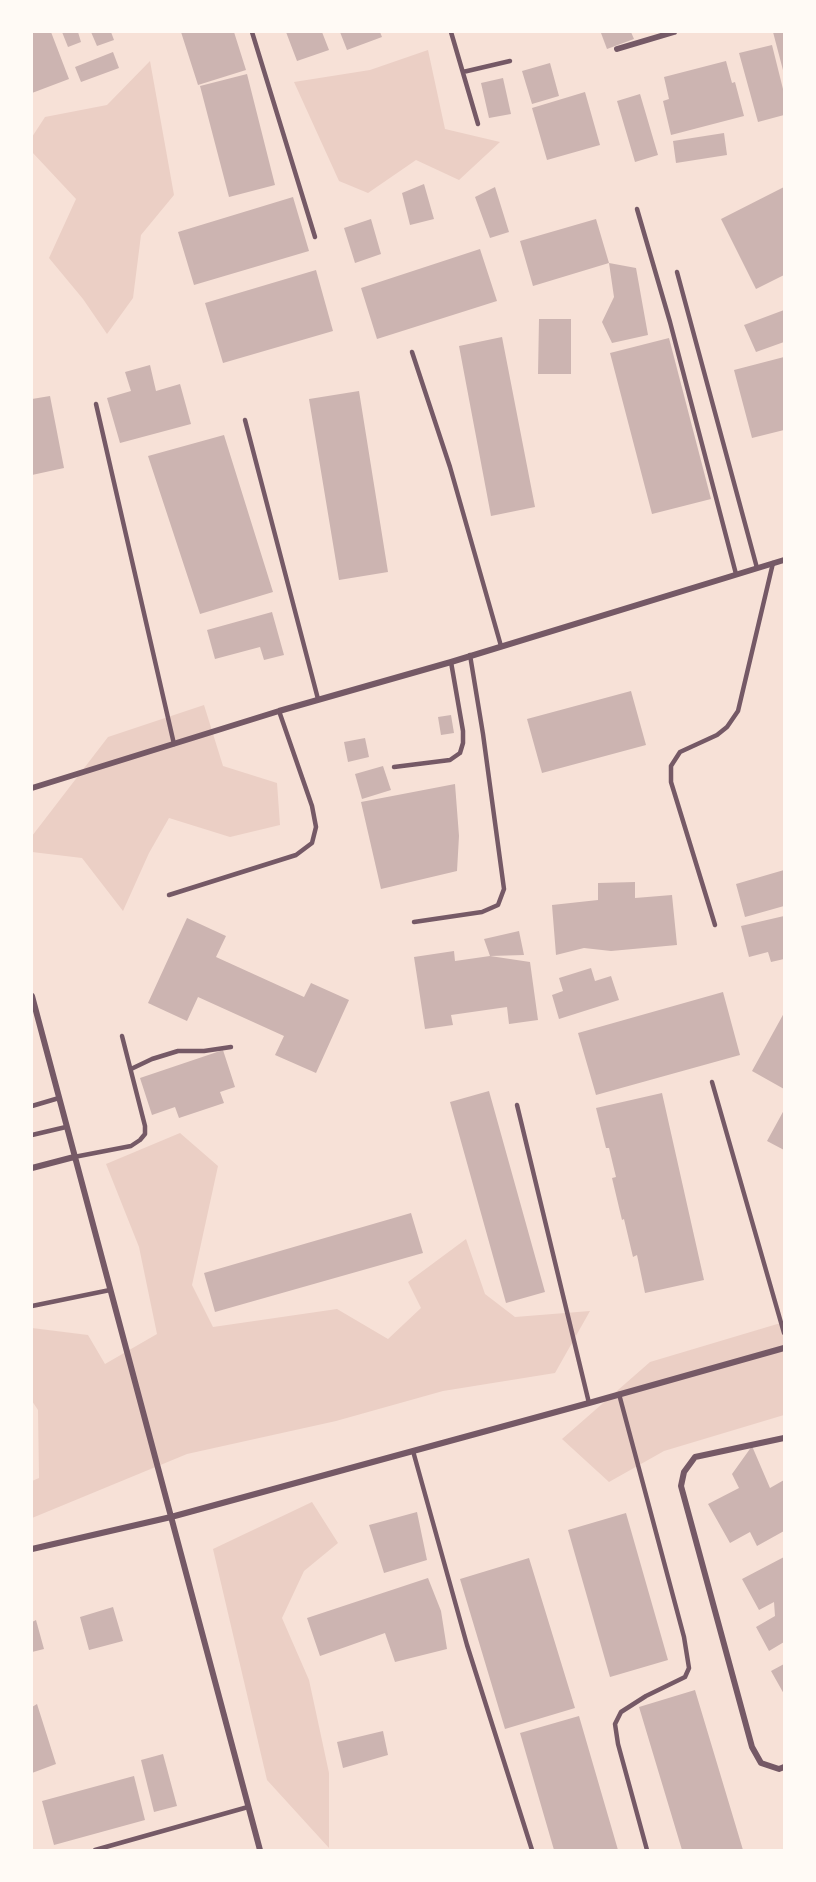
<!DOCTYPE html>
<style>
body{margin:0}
#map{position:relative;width:816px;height:1882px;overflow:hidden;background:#f7e1d7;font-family:"Work Sans",sans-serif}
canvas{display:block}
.frame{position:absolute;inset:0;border:33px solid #fffaf5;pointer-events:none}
</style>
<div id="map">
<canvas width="816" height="1882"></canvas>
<div class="frame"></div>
</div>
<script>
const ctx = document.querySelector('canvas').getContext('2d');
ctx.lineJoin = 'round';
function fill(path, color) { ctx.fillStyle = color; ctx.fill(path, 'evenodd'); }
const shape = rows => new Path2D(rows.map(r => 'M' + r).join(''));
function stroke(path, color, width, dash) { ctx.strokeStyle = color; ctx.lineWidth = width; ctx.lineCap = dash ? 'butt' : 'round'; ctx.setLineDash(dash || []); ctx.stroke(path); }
fill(shape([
 [428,50,445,129,500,142,459,180,416,160,368,193,339,181,294,82,370,70],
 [150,61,174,195,141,235,133,298,107,334,83,299,49,258,76,199,32,152,32,137,45,117,107,105],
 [204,705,223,766,277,783,280,825,230,837,169,818,149,853,123,911,82,858,32,852,32,836,108,737],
 [180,1133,218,1166,192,1285,213,1327,337,1309,388,1339,421,1308,408,1282,466,1239,485,1294,515,1317,590,1311,555,1373,443,1391,336,1421,187,1454,32,1518,32,1481,39,1478,38,1410,32,1401,32,1328,88,1335,105,1364,157,1334,139,1247,106,1164],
 [784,1322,784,1415,664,1451,609,1482,562,1439,650,1362],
 [312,1502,338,1543,304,1571,282,1618,309,1680,329,1773,329,1848,267,1780,213,1549]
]), '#ebcfc5');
fill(shape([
 [32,32,51,32,69,79,32,93],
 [62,32,78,32,81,42,68,47],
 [91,32,111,32,114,40,97,46],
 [181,32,234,32,246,70,198,85],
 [286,32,322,32,329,50,297,61],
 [340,32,380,32,382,37,347,50],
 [607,32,631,32,634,39,607,49,601,33],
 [773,32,784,32,784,74],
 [772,45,784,93,784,115,758,122,739,53],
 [113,52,119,68,81,82,75,67],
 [726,61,732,83,735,82,744,116,671,135,663,101,669,99,664,77],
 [550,63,559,96,532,104,522,71],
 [247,74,275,185,229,197,200,86],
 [503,78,511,114,489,118,481,83],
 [585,92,600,145,547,160,532,108],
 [640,94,658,155,635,162,617,101],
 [724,133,727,155,676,163,673,141],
 [424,184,434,219,410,225,402,193],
 [495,187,509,232,490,238,475,197],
 [784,187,784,275,756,289,721,219],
 [293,197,309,251,194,285,178,232],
 [371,219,381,254,355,263,344,228],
 [596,219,609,263,533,286,520,241],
 [480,249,497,301,377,339,361,288],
 [609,263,636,268,648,335,612,343,602,322,614,297],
 [316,270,333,331,223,363,205,303],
 [784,310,784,342,756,352,744,325],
 [539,319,571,319,571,374,538,374],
 [502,337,535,507,491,516,459,346],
 [669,338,711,499,652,514,610,353],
 [784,357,784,430,752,438,734,370],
 [150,365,156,391,180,384,191,424,120,443,107,398,131,391,125,372],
 [359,391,388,572,339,580,309,399],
 [50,396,64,468,32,475,32,399],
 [224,435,273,592,200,614,148,456],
 [272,612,284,655,264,660,260,647,215,659,207,630],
 [631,691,646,745,542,773,527,719],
 [451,715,454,733,441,735,438,717],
 [365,738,369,757,348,762,344,742],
 [383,766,391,790,362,799,355,774],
 [455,784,459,836,457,871,381,889,361,802],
 [784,870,784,906,745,917,736,884],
 [635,882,635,898,672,895,677,945,611,951,584,948,556,955,552,905,598,900,598,883],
 [784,916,784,959,771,962,768,952,749,957,741,926],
 [187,918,226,936,216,957,304,997,311,983,349,1000,316,1073,275,1055,284,1036,198,997,187,1021,148,1003],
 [519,931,524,955,490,956,484,939],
 [454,951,455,961,490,956,530,962,538,1020,509,1024,507,1007,451,1015,453,1025,425,1029,414,957],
 [591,968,595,981,611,976,619,1000,559,1019,552,995,563,991,559,978],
 [723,992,740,1055,596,1095,578,1033],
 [784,1013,784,1089,752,1071],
 [223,1050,235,1087,220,1092,224,1103,179,1118,175,1107,152,1115,140,1078],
 [489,1091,545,1292,506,1303,450,1102],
 [662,1093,704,1280,645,1293,637,1255,633,1257,624,1219,622,1220,612,1178,616,1177,609,1148,606,1148,596,1108],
 [784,1110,784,1150,767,1141],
 [411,1213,423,1253,215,1312,204,1273],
 [752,1446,770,1488,784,1480,784,1531,757,1546,750,1532,730,1543,708,1504,739,1488,732,1474],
 [417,1512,427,1560,384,1573,369,1525],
 [626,1513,668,1660,610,1677,568,1530],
 [784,1557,784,1642,769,1651,756,1627,775,1616,774,1602,759,1610,742,1579],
 [529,1558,575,1708,505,1729,460,1579],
 [428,1578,441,1611,447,1649,395,1662,385,1633,320,1656,307,1618],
 [113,1607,123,1641,89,1650,80,1617],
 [36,1620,44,1649,32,1652,32,1622],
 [784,1664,784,1694,771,1671],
 [695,1690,743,1850,682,1850,639,1707],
 [37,1704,56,1764,32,1773,32,1707],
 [579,1716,618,1850,554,1850,520,1733],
 [383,1731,388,1755,343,1768,337,1742],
 [163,1754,177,1806,154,1812,141,1760],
 [134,1776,145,1820,54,1845,42,1801]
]), '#ccb4b1');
stroke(shape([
 [252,32,315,237],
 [451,32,478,124],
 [463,72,510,61],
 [637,209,670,322,736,574],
 [677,272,757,568],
 [412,352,450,467,501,646],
 [96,404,174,744],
 [245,420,318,699],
 [394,767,450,760,460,753,463,743,463,731,451,662],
 [169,895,296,855,312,843,316,827,312,806,279,711],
 [414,922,482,912,498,905,504,889,483,734,470,655],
 [715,925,671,782,671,766,680,752,717,735,727,727,738,711,773,563],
 [131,1069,152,1059,178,1051,204,1051,231,1047],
 [712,1082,784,1333],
 [517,1105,589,1403],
 [32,1106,59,1098],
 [32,1135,66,1127],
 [74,1157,131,1146,140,1140,145,1134,145,1126,122,1036],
 [32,1306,110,1290],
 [619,1394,684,1637,689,1668,685,1677,646,1696,621,1712,615,1724,618,1744,647,1850],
 [413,1451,467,1645,532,1850],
 [95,1850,248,1807]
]), '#755966', 4.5);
stroke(shape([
 [617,49,674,32],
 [32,788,279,711,451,662,784,560],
 [32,996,260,1850],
 [32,1168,74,1157],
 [784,1438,695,1457,684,1472,681,1486,752,1747,761,1763,779,1769,784,1767],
 [32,1549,171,1517,589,1403,784,1348]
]), '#755966', 6);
</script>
